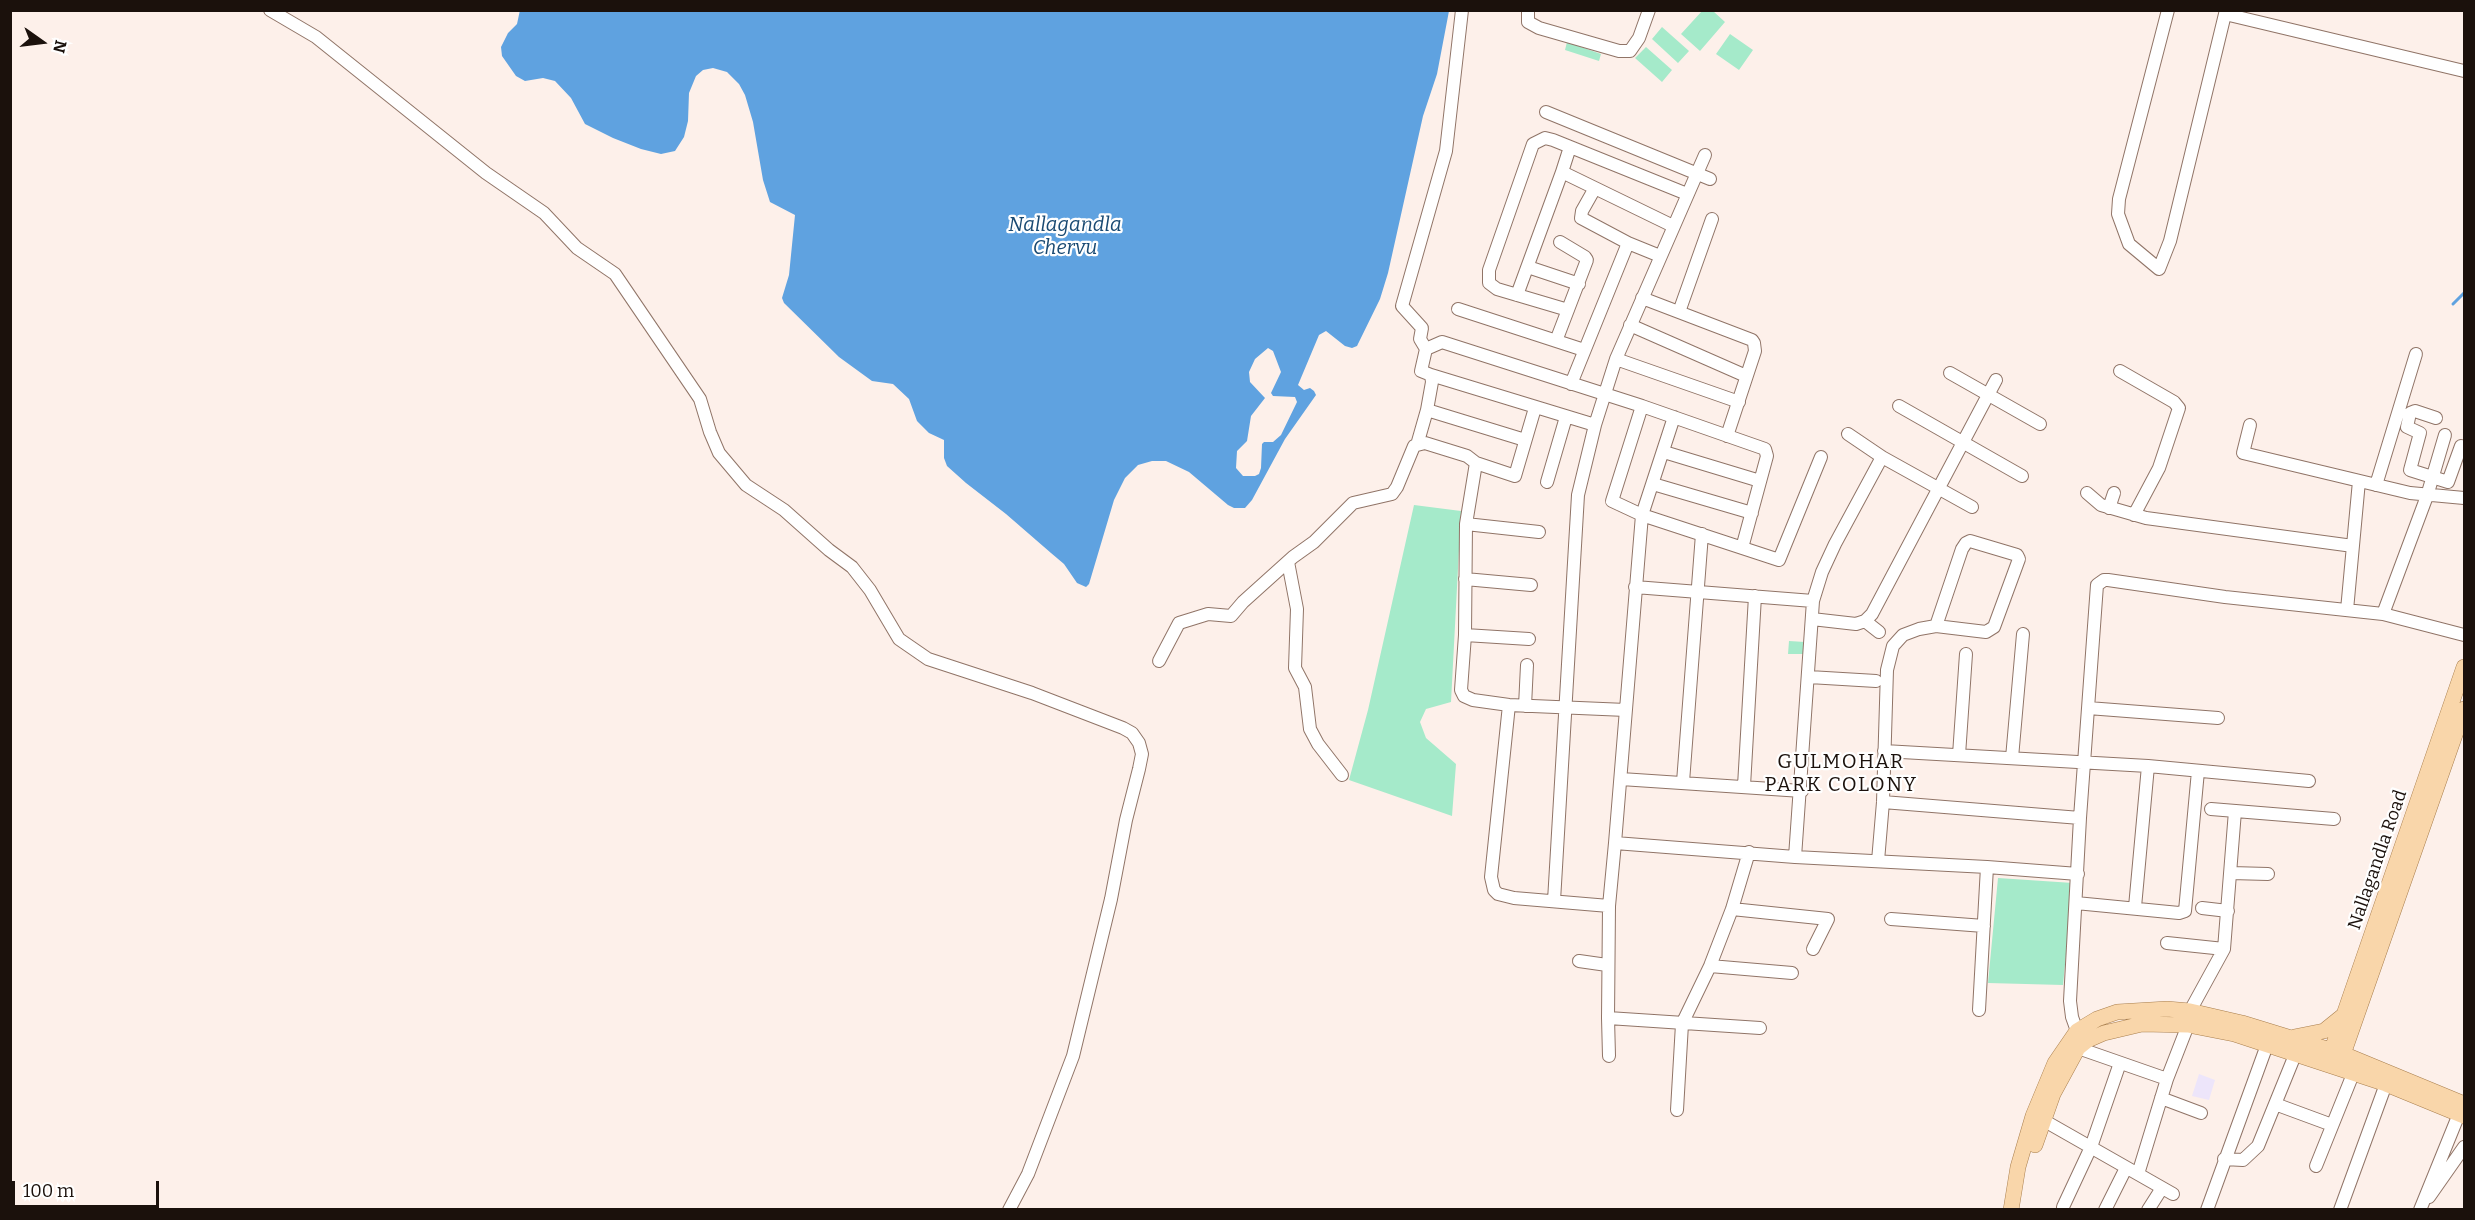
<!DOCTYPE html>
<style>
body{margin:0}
#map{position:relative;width:2475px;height:1220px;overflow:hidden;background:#fdf0ea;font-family:Bitter,serif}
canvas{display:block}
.frame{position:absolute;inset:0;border:12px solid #1b110c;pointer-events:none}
.north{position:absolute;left:12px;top:12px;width:60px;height:60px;-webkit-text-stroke:4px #fff;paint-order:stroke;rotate:104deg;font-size:16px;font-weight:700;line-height:24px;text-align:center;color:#1b110c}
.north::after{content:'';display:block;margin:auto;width:21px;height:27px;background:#1b110c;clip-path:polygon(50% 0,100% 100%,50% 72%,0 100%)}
.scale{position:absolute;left:12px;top:1181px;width:147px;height:27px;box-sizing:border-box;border:3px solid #1b110c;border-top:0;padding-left:8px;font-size:18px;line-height:21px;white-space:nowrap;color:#1b110c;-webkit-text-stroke:4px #fff;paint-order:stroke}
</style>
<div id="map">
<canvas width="2475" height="1220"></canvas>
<div class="frame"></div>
<div class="north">N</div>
<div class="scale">100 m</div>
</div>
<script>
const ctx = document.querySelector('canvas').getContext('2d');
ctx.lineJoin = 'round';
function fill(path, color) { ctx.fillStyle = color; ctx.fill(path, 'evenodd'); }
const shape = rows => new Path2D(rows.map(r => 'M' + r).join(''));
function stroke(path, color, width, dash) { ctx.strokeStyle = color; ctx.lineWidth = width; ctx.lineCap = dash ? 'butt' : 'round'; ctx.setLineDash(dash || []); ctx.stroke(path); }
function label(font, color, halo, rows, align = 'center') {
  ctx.font = font + ' Bitter,serif'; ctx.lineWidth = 4.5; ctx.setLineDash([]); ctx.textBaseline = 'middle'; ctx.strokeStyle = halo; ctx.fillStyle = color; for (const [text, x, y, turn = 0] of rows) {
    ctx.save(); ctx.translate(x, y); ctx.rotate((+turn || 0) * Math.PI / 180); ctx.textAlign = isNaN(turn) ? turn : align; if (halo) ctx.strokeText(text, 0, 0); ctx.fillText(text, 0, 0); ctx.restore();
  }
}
fill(shape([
 [2199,1074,2215,1080,2209,1100,2192,1096]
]), '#ede5fa');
fill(shape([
 [1702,11,1713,11,1725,22,1700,51,1681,34],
 [1662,27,1689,51,1678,63,1652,39],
 [1730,34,1753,50,1739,70,1716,54],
 [1567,42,1601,54,1599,61,1565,50],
 [1646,47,1672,70,1662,82,1635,58],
 [1414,505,1461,511,1451,702,1426,709,1420,722,1426,738,1456,764,1452,816,1349,780,1368,710],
 [1789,641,1805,642,1804,654,1788,654],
 [1998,878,2073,883,2063,985,1988,983]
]), '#a5eaca');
fill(shape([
 [520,10,1449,10,1449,11,1437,74,1423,116,1388,273,1380,299,1357,346,1352,348,1345,346,1326,331,1319,335,1298,385,1304,390,1310,388,1314,391,1316,395,1285,439,1252,500,1245,508,1234,508,1228,505,1189,472,1166,461,1152,461,1138,465,1125,478,1114,500,1089,584,1086,587,1077,583,1064,564,1051,553,1006,514,966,483,947,466,944,458,944,440,929,433,917,421,909,399,893,384,872,381,839,357,784,303,782,298,789,275,795,215,770,202,763,180,753,122,745,95,739,84,727,72,713,68,703,70,696,76,689,93,688,121,684,137,675,151,661,154,641,149,613,138,585,124,571,98,555,81,543,78,525,81,516,76,502,56,501,47,508,33,517,24],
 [1268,348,1273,351,1281,372,1271,393,1273,396,1295,397,1297,402,1281,435,1273,442,1264,442,1262,444,1261,468,1259,474,1255,476,1243,476,1236,468,1237,451,1247,441,1251,416,1265,398,1250,382,1249,372,1255,359]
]), '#5fa2e0');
stroke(shape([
 [2453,304,2464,293]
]), '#5fa2e0', 3);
const minor = shape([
 [270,10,316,37,486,173,544,213,577,248,615,274,700,399,710,432,719,453,746,485,784,510,829,550,852,567,870,590,899,639,928,659,1032,693,1123,728,1132,733,1139,743,1142,754,1139,769,1126,820,1111,899,1073,1056,1028,1174,1009,1210],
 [1528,10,1528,22,1539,28,1619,51,1630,51,1639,38,1649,10],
 [2168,10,2119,199,2118,214,2129,244,2159,269,2170,241,2226,10],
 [2225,14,2464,71],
 [1546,112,1710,179],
 [1562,172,1570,147],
 [1628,243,1660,256],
 [1528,267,1579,284],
 [1517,295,1562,172,1673,226],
 [1642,298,1752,340,1754,343,1755,351,1727,436],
 [1458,309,1584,350],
 [1568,310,1497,289,1489,283,1489,270,1533,144,1545,138,1553,140,1687,194],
 [1679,312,1712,219],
 [1630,325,1746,376],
 [1556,341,1587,260,1585,257,1560,242],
 [1426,349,1420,339,1422,328,1402,306,1446,151,1462,10],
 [1616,359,1739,402],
 [2120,371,2174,402,2179,408,2159,468,2134,515],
 [1950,373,2040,424],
 [1431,375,1595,425],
 [1571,384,1628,243,1581,218,1582,211,1595,188],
 [1642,406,1612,501,1642,515,1779,560,1821,457],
 [1899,406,2022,476],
 [1427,410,1525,440],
 [2436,418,2415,411,2410,413,2407,427,2420,433,2410,470,2448,482,2461,446],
 [2250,425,2243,453,2410,493,2464,498],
 [1848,434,1882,457,1972,507],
 [1417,445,1427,410,1432,382,1431,375,1421,371,1426,349,1442,342,1642,406,1765,449,1767,456,1742,548],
 [1664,452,1760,481],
 [1476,463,1466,524,1465,635,1461,690,1464,696,1473,700,1509,705,1626,710],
 [1547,482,1566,417],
 [1653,484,1752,513],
 [2376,485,2416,354],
 [2087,493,2101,505,2146,518,2353,546],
 [2109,508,2114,493],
 [1466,524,1539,532],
 [1288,562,1297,609,1295,668,1305,687,1310,729,1318,744,1342,775],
 [1465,579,1531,585],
 [1635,587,1813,601],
 [2347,610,2359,481],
 [2383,614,2427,496,2445,435],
 [1812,619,1856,624,1865,621,1872,614,1996,380],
 [1865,621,1879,632],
 [1465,635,1529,639],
 [1159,661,1179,623,1208,614,1231,616,1243,602,1293,557,1314,542,1353,503,1392,494,1397,487,1414,446,1417,445,1425,443,1467,456,1476,463,1515,476,1535,408],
 [1809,677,1876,681],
 [1509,705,1491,877,1494,890,1498,894,1514,898,1609,906],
 [1525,706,1527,665],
 [2088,708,2218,718],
 [1884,751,2148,766,2309,781],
 [1959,755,1966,654],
 [2012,758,2023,634],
 [1621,779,1802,791],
 [1683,782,1702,534],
 [1744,786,1755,596],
 [1883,802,2080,818],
 [2211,809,2334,819],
 [1615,843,1642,515,1674,417],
 [1795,857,1813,601,1822,572,1835,544,1882,457],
 [1878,861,1883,802,1887,670,1893,646,1903,635,1919,629,1936,626,1986,632,1994,627,2019,559,2017,555,1970,541,1966,543,1962,549,1936,626],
 [2231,873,2268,874],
 [1554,901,1578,495,1595,425,1616,359,1705,155],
 [2076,903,2179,913,2185,911,2198,771],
 [2135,907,2148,766],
 [2202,908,2228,911],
 [1732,909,1828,919,1813,949],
 [1891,919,1984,926],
 [2167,943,2224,949],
 [1579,961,1607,965],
 [1710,966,1792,973],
 [1979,1010,1987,867],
 [2190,1011,2224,949,2235,811],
 [1608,1018,1609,1056],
 [1760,1028,1608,1018,1609,906,1615,843,1795,857,1987,867,2078,874],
 [2077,1031,2072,1017,2070,1001,2080,818,2097,585,2104,580,2108,580,2225,597,2383,614,2464,635],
 [2078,1048,2167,1079],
 [2161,1098,2201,1113],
 [2275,1104,2332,1125],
 [1677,1110,1682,1024,1710,966,1732,909,1749,852],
 [2043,1120,2173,1194],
 [2224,1159,2243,1160,2258,1146,2295,1055],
 [2316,1166,2353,1074],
 [2138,1174,2167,1079,2188,1025],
 [2429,1197,2464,1147],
 [2063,1207,2091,1147,2120,1063],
 [2105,1210,2126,1168],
 [2148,1210,2162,1188],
 [2207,1210,2267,1045],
 [2340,1210,2386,1084],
 [2420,1210,2459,1114]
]);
const major = shape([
 [2294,1037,2324,1031,2345,1014],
 [2329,1058,2464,667],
 [2340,1063,2464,709],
 [2035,1145,2053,1094,2078,1048,2088,1040,2104,1033,2142,1024,2188,1025,2234,1034,2386,1084,2464,1116],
 [2011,1210,2018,1167,2033,1116,2055,1063,2077,1031,2097,1019,2117,1012,2167,1009,2190,1011,2242,1023,2343,1054,2464,1104]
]);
stroke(minor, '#907467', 14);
stroke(major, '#a97f4e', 16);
stroke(minor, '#fff', 12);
stroke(major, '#f9d6aa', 15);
label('18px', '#1b110c', '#fff', [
 ["Nallagandla Road",2378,860,-71]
]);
label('italic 20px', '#194a73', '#fff', [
 ["Nallagandla",1065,225],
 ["Chervu",1065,248]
]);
ctx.letterSpacing = '1.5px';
label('20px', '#1b110c', '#fff', [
 ["GULMOHAR",1841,762],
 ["PARK COLONY",1841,785]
]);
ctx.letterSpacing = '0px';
</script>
